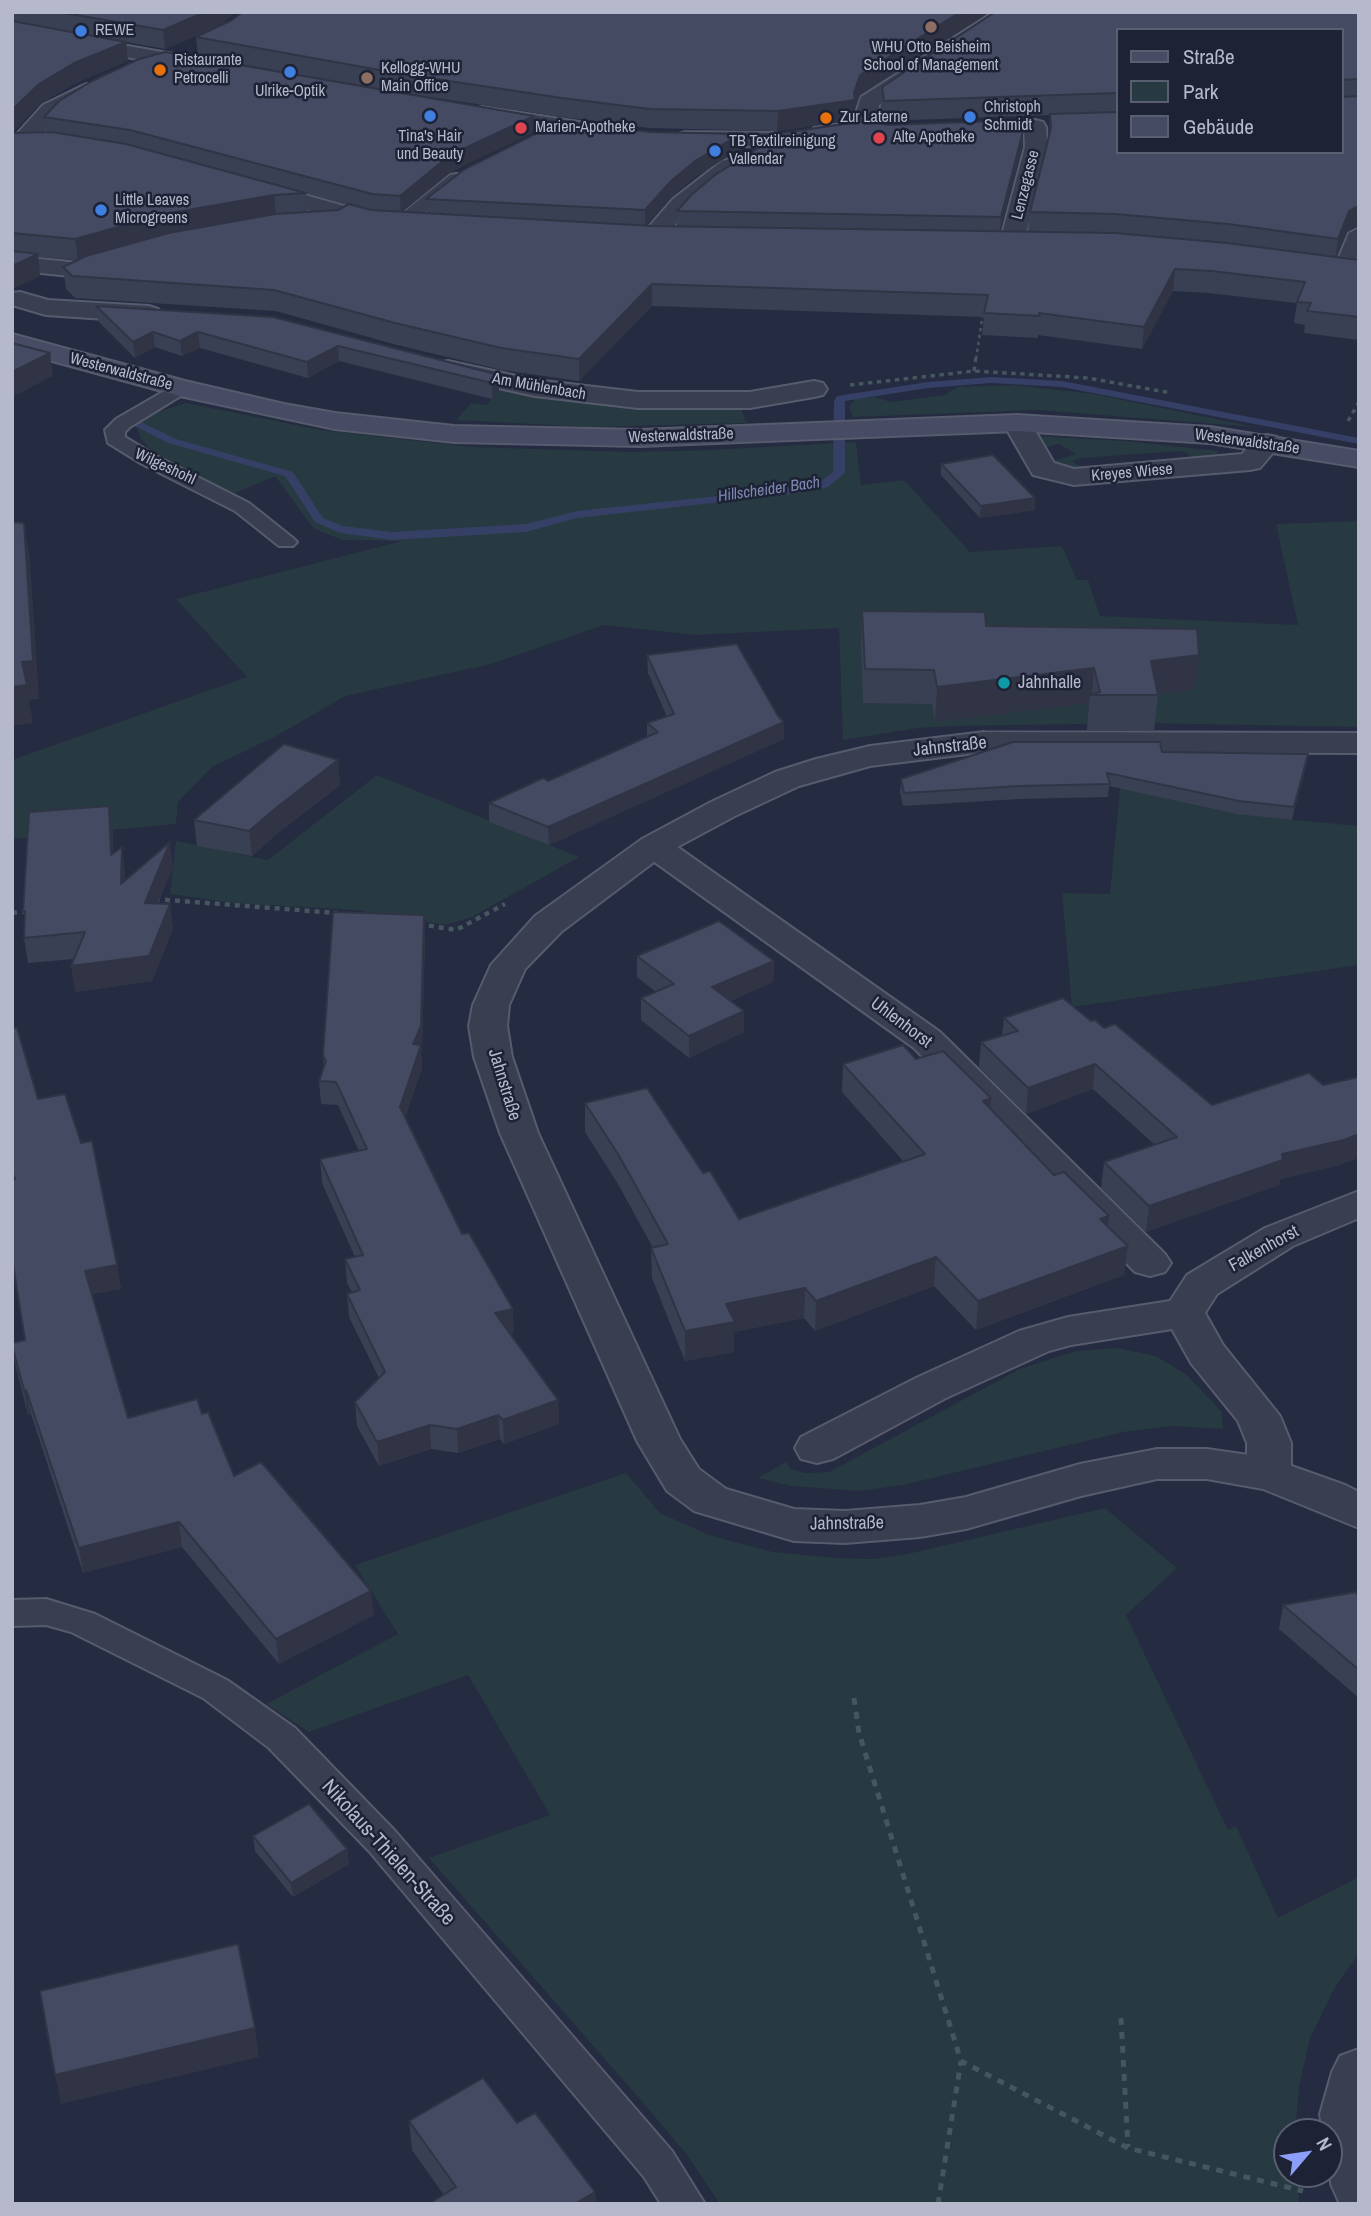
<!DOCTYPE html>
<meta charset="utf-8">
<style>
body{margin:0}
#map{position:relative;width:1371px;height:2216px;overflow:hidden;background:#252b40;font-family:"Archivo Narrow",sans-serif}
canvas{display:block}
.frame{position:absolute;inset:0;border:14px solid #b5b9cb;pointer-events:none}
.legend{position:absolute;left:1116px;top:28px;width:228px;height:126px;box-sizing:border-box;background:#1e2235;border:2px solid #5a5e71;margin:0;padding:9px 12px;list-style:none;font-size:21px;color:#b5b9cb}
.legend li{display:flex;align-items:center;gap:14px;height:35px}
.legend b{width:35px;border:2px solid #5a5e71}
.north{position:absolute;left:1273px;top:2118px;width:70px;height:70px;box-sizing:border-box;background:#1e2235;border:2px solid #5a5e71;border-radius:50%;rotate:61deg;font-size:19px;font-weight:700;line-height:28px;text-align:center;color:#b5b9cb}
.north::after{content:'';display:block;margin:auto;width:24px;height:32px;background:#8b9efa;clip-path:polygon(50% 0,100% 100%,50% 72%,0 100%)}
</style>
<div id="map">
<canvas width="1371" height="2216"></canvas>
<div class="frame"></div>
<ul class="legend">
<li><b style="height:9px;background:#474b63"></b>Straße</li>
<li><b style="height:19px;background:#273941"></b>Park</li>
<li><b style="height:19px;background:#444a62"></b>Gebäude</li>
</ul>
<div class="north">N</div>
</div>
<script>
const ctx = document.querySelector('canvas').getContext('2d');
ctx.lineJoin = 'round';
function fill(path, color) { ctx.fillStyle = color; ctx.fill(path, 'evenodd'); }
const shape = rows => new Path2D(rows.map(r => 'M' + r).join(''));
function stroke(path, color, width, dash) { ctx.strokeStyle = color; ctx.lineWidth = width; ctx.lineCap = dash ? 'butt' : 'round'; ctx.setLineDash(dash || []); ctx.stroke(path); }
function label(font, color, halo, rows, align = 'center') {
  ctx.font = font + ' "Archivo Narrow",sans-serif'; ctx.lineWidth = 5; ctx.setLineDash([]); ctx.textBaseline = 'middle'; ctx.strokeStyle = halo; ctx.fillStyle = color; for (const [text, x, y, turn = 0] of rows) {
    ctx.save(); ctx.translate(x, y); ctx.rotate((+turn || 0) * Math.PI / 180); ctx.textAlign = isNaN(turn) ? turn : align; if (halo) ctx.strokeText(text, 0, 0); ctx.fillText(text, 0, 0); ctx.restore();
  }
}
fill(shape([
 [1013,385,1094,394,1255,427,1036,410,853,417,849,407,855,399,875,397,891,402,945,395,958,387],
 [486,386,741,407,746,423,588,427,456,420,471,403,487,405,494,396],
 [186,403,321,430,472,447,630,452,710,450,856,442,861,485,904,480,970,552,1062,546,1077,580,1088,580,1100,616,1298,625,1276,524,1359,521,1359,727,1140,723,958,726,918,728,843,740,839,628,695,635,604,625,491,664,345,696,278,735,212,767,178,802,176,824,12,839,12,760,247,677,176,599,402,541,343,540,314,529,275,476,235,493,185,473,154,454,141,439,136,426,157,412],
 [1035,436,1126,441,1219,451,1211,459,1200,461,1182,451,1082,458,1072,461,1086,470,1077,471,1049,462,1076,454,1059,444,1040,449],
 [377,775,579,857,472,917,445,925,355,910,234,903,170,894,176,841,268,860],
 [1120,788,1273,818,1359,826,1359,965,1072,1007,1062,893,1110,894],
 [1117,1348,1156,1356,1187,1375,1222,1412,1223,1429,1172,1426,1123,1432,903,1485,859,1491,791,1486,758,1478,786,1462,791,1469,805,1473,829,1472,1020,1369,1076,1351],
 [626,1473,660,1513,712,1536,773,1552,837,1558,872,1559,903,1555,1105,1508,1177,1568,1126,1615,1228,1830,1236,1826,1278,1918,1359,1877,1359,1953,1335,1987,1310,2038,1299,2087,1295,2132,1287,2132,1287,2174,1297,2174,1299,2204,720,2204,687,2155,651,2112,429,1858,550,1815,468,1675,309,1732,266,1704,398,1634,355,1565]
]), '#273941');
fill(shape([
 [991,377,1062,381,1359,438,1359,444,1062,387,991,383,928,388,845,401,845,473,828,487,793,494,577,518,526,532,392,540,340,533,315,522,285,476,168,443,129,423,139,421,176,439,293,472,323,518,343,526,392,532,526,524,577,511,793,488,820,482,833,472,834,401,837,396,928,382,991,377]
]), '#364066');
const service = shape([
 [456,174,462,175,464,179,462,183,419,217,415,228,403,228,400,224,405,211,450,175,456,174],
 [1359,228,1359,252,1351,271,1342,276,1336,275,1333,271,1349,233,1359,228],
 [180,382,190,388,187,392,130,427,125,432,125,437,156,456,249,503,293,538,297,542,293,546,279,546,235,511,142,464,108,443,105,430,116,419,180,382],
 [46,1599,95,1614,227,1680,295,1728,395,1831,672,2151,705,2204,661,2204,644,2177,369,1851,269,1748,203,1698,71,1632,46,1625,12,1626,12,1600,46,1599]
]);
const pedestrian = shape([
 [128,46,202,59,209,61,213,65,209,69,202,71,121,56,118,52,121,48,128,46],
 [482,107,605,126,613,128,616,133,613,138,605,140,474,119,471,114,474,109,482,107],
 [686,132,775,133,783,135,786,140,783,145,775,147,678,144,675,139,678,134,686,132]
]);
const minor = shape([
 [994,12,1018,12,879,105,878,113,881,123,873,133,822,140,814,138,811,133,814,128,822,126,858,122,856,113,861,97,994,12],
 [86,84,94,85,97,90,94,95,59,115,31,146,15,146,12,142,15,136,43,105,86,84],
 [1035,120,1043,122,1046,127,1047,147,1024,242,1020,247,1012,249,1004,247,1000,242,1025,147,1024,127,1027,122,1035,120],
 [730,159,738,161,741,166,738,171,689,209,660,242,652,244,644,242,640,237,673,199,722,161,730,159],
 [255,181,373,214,394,217,398,222,394,227,386,229,372,228,247,193,243,188,247,183,255,181],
 [12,256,79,263,88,265,91,270,88,275,79,277,12,270,12,256],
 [20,292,48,300,149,306,158,309,162,314,158,319,149,322,46,315,12,305,12,293,20,292],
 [448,361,535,380,638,392,750,392,814,381,823,383,827,389,823,395,814,397,750,408,638,408,535,396,439,375,435,369,439,363,448,361],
 [1017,415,1027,417,1054,463,1074,469,1242,454,1257,437,1267,435,1277,437,1281,443,1260,468,1250,470,1074,485,1033,475,1003,423,1007,417,1017,415],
 [654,836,666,839,940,1032,1165,1254,1171,1263,1165,1272,1150,1276,1135,1272,914,1048,642,853,637,846,642,839,654,836],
 [1359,1191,1359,1218,1293,1246,1217,1294,1205,1313,1223,1345,1280,1416,1291,1443,1291,1474,1285,1485,1269,1490,1253,1485,1247,1474,1247,1443,1238,1421,1191,1363,1172,1329,1071,1345,1049,1351,946,1398,833,1459,817,1463,801,1459,795,1448,801,1437,916,1378,1019,1331,1068,1317,1170,1301,1187,1275,1265,1228,1359,1191],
 [1359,2049,1359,2204,1345,2204,1339,2202,1331,2184,1329,2132,1323,2132,1320,2114,1332,2072,1340,2056,1359,2049]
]);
const tertiary = shape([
 [984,732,1359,733,1359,753,984,752,870,766,799,786,735,816,666,853,561,932,525,969,509,1005,507,1026,512,1057,538,1133,680,1439,699,1469,726,1489,794,1509,845,1511,920,1505,966,1497,1080,1464,1157,1449,1207,1449,1269,1458,1345,1485,1359,1492,1359,1528,1263,1489,1207,1479,1157,1479,1081,1496,966,1529,920,1537,845,1543,794,1541,694,1511,667,1491,637,1441,500,1133,474,1057,469,1026,473,1005,491,965,535,916,642,839,711,802,775,772,816,759,870,746,984,732]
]);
const secondary = shape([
 [12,334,185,381,284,404,335,413,454,426,640,430,1017,415,1210,427,1359,451,1359,467,1210,443,1017,431,640,446,454,442,335,429,180,396,12,350,12,334]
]);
stroke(service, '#575b6e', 4);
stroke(pedestrian, '#575b6e', 4);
stroke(minor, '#575b6e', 4);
stroke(tertiary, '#575b6e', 4);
stroke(secondary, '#575b6e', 4);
stroke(shape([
 [976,359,983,313]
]), '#45565e', 2.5, [3.5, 3.5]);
stroke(shape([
 [974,371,976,357],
 [850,385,974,371,1088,378,1171,393],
 [1348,421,1359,402]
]), '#45565e', 3.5, [4.5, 4.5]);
stroke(shape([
 [155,899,337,913],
 [12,913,27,911],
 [419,924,456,930,505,904]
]), '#45565e', 4.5, [5, 5]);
stroke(shape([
 [854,1698,859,1733,961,2061,1128,2148,1303,2191],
 [1121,2018,1128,2147],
 [938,2204,961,2061]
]), '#45565e', 5, [7, 7]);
fill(service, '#393e50');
fill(pedestrian, '#393e50');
fill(minor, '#393e50');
fill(tertiary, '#393e50');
fill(secondary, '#474b63');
fill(shape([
 [12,12,236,12,217,27,165,49,126,42,128,61,76,83,41,103,12,133,46,132,44,117,59,101,92,81,139,59,165,52,383,90,198,56,196,37,232,20,243,12,989,12,860,95,855,107,855,120,777,131,650,128,562,117,404,93,534,116,534,132,451,172,403,211,427,213,426,199,465,169,561,121,650,132,740,134,740,149,695,177,671,197,646,225,677,226,677,211,691,195,715,175,782,133,865,121,889,125,1023,120,1022,147,1000,231,1028,232,1030,212,1049,135,1050,115,883,121,881,107,882,87,995,12,1359,12,1359,226,1347,232,1336,257,1358,260,1359,252,1359,340,1304,333,1305,325,1294,323,1297,303,1208,293,1173,291,1142,349,1038,335,1038,338,982,335,984,317,652,306,579,381,502,370,397,345,276,311,75,298,66,289,63,267,77,260,38,257,40,276,12,289],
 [1117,30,1341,30,1341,152,1117,152],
 [306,193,348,205,338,210,307,212],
 [96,306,273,317,499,375,499,391,492,399,339,361,308,378,200,348,182,356,155,347,135,358,98,321],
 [941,464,1035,498,1035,510,980,518,941,475],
 [862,611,986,626,1195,690,1158,694,1154,730,1087,730,1089,703,935,722,932,704,863,703,861,645],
 [647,655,778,716,784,722,784,739,549,845,489,822,489,803,548,781,647,737,647,723,667,717,648,673],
 [1162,752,1308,754,1306,767,1292,820,1237,814,1109,786,1108,797,1019,799,903,806,900,792,901,779],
 [338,760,340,785,278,833,252,856,197,846,194,820],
 [113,830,113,854,125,872,125,880,173,867,158,903,170,904,173,929,152,981,75,992,74,959,28,963,24,938],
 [425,938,422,1049,421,1052,422,1068,405,1118,462,1234,514,1333,510,1334,558,1400,559,1424,504,1444,500,1439,458,1453,431,1449,379,1466,357,1426,355,1402,379,1378,349,1317,347,1294,352,1292,347,1283,345,1259,355,1257,322,1183,320,1159,359,1151,338,1105,321,1104,319,1081,324,1067,323,1055],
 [637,956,774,961,773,982,731,1001,744,1032,689,1058,641,1020,641,998,656,992,637,977],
 [1004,1018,1091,1021,1104,1028,1212,1105,1340,1165,1280,1179,1279,1185,1146,1232,1101,1188,1104,1162,1155,1145,1093,1089,1026,1114,979,1067,981,1042,1002,1035],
 [12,1028,38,1099,117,1265,121,1289,92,1294,128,1418,202,1414,234,1476,374,1615,279,1664,182,1547,83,1573,31,1414,28,1415,16,1367,12,1347,25,1340,12,1258],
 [916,1059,990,1108,1054,1175,1128,1246,1124,1275,976,1330,934,1286,815,1331,804,1318,734,1332,734,1352,685,1361,652,1278,651,1248,653,1248,618,1184,585,1132,585,1103,703,1173,739,1219,904,1162,842,1092,843,1064],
 [1359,1597,1359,1698,1279,1629,1283,1605],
 [253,1836,347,1849,349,1864,293,1897,255,1851],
 [409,2121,517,2123,595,2192,596,2204,429,2204,444,2195,412,2150]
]), '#3a4054');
fill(shape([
 [205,12,236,12,217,27,165,49,163,30],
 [960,12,989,12,860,95,855,107,855,120,777,131,778,111,854,93,860,75],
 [126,42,128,61,76,83,41,103,12,133,12,110,39,84,74,63],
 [534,116,534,132,451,172,401,213,400,196,450,155],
 [1023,131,1022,147,1000,233,1001,217],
 [740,134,740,149,695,177,671,197,645,226,645,210,671,181,695,161],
 [274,195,276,215,78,260,75,239,165,214],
 [1359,206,1359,226,1347,232,1335,260,1338,239,1349,211],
 [38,254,40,276,12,289,12,266],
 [1175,269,1173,291,1142,349,1144,327],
 [652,284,652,306,579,381,579,359],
 [153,332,155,347,135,358,133,342],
 [198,332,200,348,182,356,180,341],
 [338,346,339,361,308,378,307,362],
 [50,353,53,376,12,397,12,372],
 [499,375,499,391,492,399,492,383],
 [1035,498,1035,510,980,518,981,506],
 [24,523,30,559,39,699,29,700,33,723,12,726,12,687,22,662],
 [1199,655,1195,690,1147,695,1151,661],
 [1094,668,1092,695,1090,695,1089,703,935,722,937,687],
 [784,722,784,739,549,845,548,827],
 [1308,754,1306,767,1292,820,1294,807],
 [338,760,340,785,278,833,252,856,249,831,276,808],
 [109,806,113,830,114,880,111,855],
 [170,842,173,867,148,928,145,903],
 [122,847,125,872,125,909,121,884],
 [170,904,173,929,152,981,75,992,71,966],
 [424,915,425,938,422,1049,421,1052,422,1068,401,1130,400,1107,413,1044],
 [774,961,773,982,712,1009,712,987],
 [744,1011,744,1032,689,1058,689,1036],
 [1095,1064,1093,1089,1026,1114,1028,1088],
 [991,1098,989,1127,983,1101],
 [1359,1134,1359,1158,1340,1165,1280,1179,1279,1185,1146,1232,1149,1206,1282,1154],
 [1109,1216,1106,1246,1100,1219],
 [1128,1246,1124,1275,976,1330,978,1301],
 [936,1257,934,1286,815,1331,816,1301],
 [117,1265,121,1289,89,1295,85,1271],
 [805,1288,804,1318,734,1332,734,1352,685,1361,685,1331,726,1304],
 [513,1309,514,1333,496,1337,495,1313],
 [24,1390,26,1390,31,1414,28,1415],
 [558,1400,559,1424,504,1444,503,1420],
 [498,1415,500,1439,458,1453,457,1429],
 [430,1425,431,1449,379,1466,377,1442],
 [179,1522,182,1547,83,1573,79,1548],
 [371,1591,374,1615,279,1664,276,1639],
 [347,1849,349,1864,293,1897,291,1883],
 [12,1969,15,1988,12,1988],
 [255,2028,259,2057,61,2104,55,2075],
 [595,2192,596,2204,576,2204,576,2203]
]), '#303445');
const building = shape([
 [59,12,205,12,163,30,59,12],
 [243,12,960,12,860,75,854,93,855,100,778,111,650,109,562,98,396,73,196,37,232,20,243,12],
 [995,12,1359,12,1359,79,1342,80,1342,97,1359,96,1359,206,1349,211,1338,239,1228,224,1115,214,1030,212,1051,128,1050,114,1117,112,1117,152,1341,152,1341,30,1117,30,1117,93,884,101,882,87,995,12],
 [12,21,126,42,74,63,39,84,12,110,12,21],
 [165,52,534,116,450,155,400,196,372,194,130,130,44,117,59,101,92,81,139,59,165,52],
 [1023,120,1023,131,1001,217,677,211,691,195,715,175,782,133,865,121,889,125,1023,120],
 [561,121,650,132,740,134,695,161,671,181,645,210,426,199,465,169,561,121],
 [52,132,126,144,306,193,274,195,165,214,75,239,12,233,12,133,52,132],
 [349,204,371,210,652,226,1115,233,1227,243,1359,260,1359,317,1307,311,1311,303,1297,302,1305,282,1211,271,1175,269,1144,327,1039,313,1040,316,984,313,988,295,652,284,579,359,501,348,395,323,274,290,72,276,63,267,86,256,169,233,275,214,338,210,349,204],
 [12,251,38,254,12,266,12,251],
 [96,306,273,317,499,375,492,383,338,346,307,362,198,332,180,341,153,332,133,342,96,306],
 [12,343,50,353,12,372,12,343],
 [993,455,1035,498,981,506,941,464,993,455],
 [12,522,24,523,33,661,22,662,27,685,12,687,12,522],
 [862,611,985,612,986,626,1197,629,1199,655,1151,661,1158,695,1090,695,1100,692,1094,668,937,687,934,670,865,669,862,611],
 [737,644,778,716,784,722,548,827,489,803,543,778,548,781,658,732,647,723,674,714,647,655,737,644],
 [1013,742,1160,742,1162,752,1308,754,1294,807,1239,801,1107,773,1110,784,1020,786,904,793,901,779,1013,742],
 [284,744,338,760,276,808,249,831,194,820,284,744],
 [109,806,111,855,122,847,121,884,170,842,145,903,170,904,149,956,71,966,85,932,24,938,25,911,23,912,29,812,109,806],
 [333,912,424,915,421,1026,413,1044,421,1045,400,1107,462,1234,469,1233,513,1309,495,1313,558,1400,503,1420,498,1415,457,1429,430,1425,377,1442,355,1402,385,1372,347,1294,360,1290,345,1259,363,1255,320,1159,367,1149,336,1082,319,1081,326,1061,323,1055,333,912],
 [719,921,774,961,712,987,744,1011,689,1036,641,998,674,984,637,956,719,921],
 [1063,998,1091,1021,1095,1020,1104,1028,1115,1024,1212,1105,1309,1073,1323,1085,1359,1077,1359,1134,1344,1140,1282,1154,1283,1160,1149,1206,1104,1162,1177,1137,1095,1064,1028,1088,981,1042,1018,1031,1004,1018,1063,998],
 [12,1028,17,1028,38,1099,65,1094,81,1143,92,1141,117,1265,85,1271,128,1418,197,1399,202,1414,208,1412,234,1476,261,1462,371,1591,276,1639,179,1522,79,1548,26,1390,24,1390,12,1345,12,1343,25,1340,12,1258,12,1180,15,1179,12,1172,12,1028],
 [903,1045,916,1059,943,1051,991,1098,983,1101,1054,1175,1064,1172,1109,1216,1100,1219,1128,1246,978,1301,936,1257,816,1301,805,1288,726,1304,735,1322,685,1331,651,1248,668,1244,618,1154,585,1103,647,1088,703,1173,710,1171,739,1219,925,1154,843,1064,903,1045],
 [1356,1592,1359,1597,1359,1670,1283,1605,1356,1592],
 [309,1804,347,1849,291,1883,253,1836,309,1804],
 [238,1944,255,2028,55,2075,40,1991,238,1944],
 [483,2078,517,2123,535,2113,595,2192,576,2203,577,2204,429,2204,456,2187,409,2121,483,2078]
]);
fill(building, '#444a62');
stroke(building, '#303445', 2);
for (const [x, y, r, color] of [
 [931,27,7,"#8d6e63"],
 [81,31,7,"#3f7fe0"],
 [160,70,7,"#e8710a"],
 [290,72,7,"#3f7fe0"],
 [367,78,7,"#8d6e63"],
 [430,116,7,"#3f7fe0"],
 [970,117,7,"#3f7fe0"],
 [826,118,7,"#e8710a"],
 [521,128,7,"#e0444e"],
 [879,138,7,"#e0444e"],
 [715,151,7,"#3f7fe0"],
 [101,210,7,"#3f7fe0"],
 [1004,683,7,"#0f9aa8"]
]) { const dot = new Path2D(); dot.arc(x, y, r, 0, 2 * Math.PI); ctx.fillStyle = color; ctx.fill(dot); stroke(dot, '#1e2235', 2.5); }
label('16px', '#b5b9cb', '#1e2235', [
 ["REWE",95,31],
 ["WHU Otto Beisheim",931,48,"center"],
 ["School of Management",931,66,"center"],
 ["Ristaurante",174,61],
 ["Petrocelli",174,79],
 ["Kellogg-WHU",381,69],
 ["Main Office",381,87],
 ["Ulrike-Optik",290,92,"center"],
 ["Christoph",984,108],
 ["Schmidt",984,126],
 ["Zur Laterne",840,118],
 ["Marien-Apotheke",535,128],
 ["Tina's Hair",430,137,"center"],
 ["und Beauty",430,155,"center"],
 ["Alte Apotheke",893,138],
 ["TB Textilreinigung",729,142],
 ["Vallendar",729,160],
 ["Little Leaves",115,201],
 ["Microgreens",115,219]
], 'left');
label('16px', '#b5b9cb', '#1e2235', [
 ["Lenzegasse",1026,185,-76],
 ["Westerwaldstraße",121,372,15],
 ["Am Mühlenbach",539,387,10],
 ["Westerwaldstraße",681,436,-2],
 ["Westerwaldstraße",1247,442,8],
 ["Wilgeshohl",165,467,25],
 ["Kreyes Wiese",1132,473,-5]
]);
label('italic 16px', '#7c88b2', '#1e2235', [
 ["Hillscheider Bach",769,490,-8]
]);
label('18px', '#b5b9cb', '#1e2235', [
 ["Jahnhalle",1018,683]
], 'left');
label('18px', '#b5b9cb', '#1e2235', [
 ["Jahnstraße",950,747,-6],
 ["Uhlenhorst",901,1023,37],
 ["Jahnstraße",504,1085,73],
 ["Falkenhorst",1264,1249,-29],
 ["Jahnstraße",847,1524,-1]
]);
label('21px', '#b5b9cb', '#1e2235', [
 ["Nikolaus-Thielen-Straße",388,1853,48]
]);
</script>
